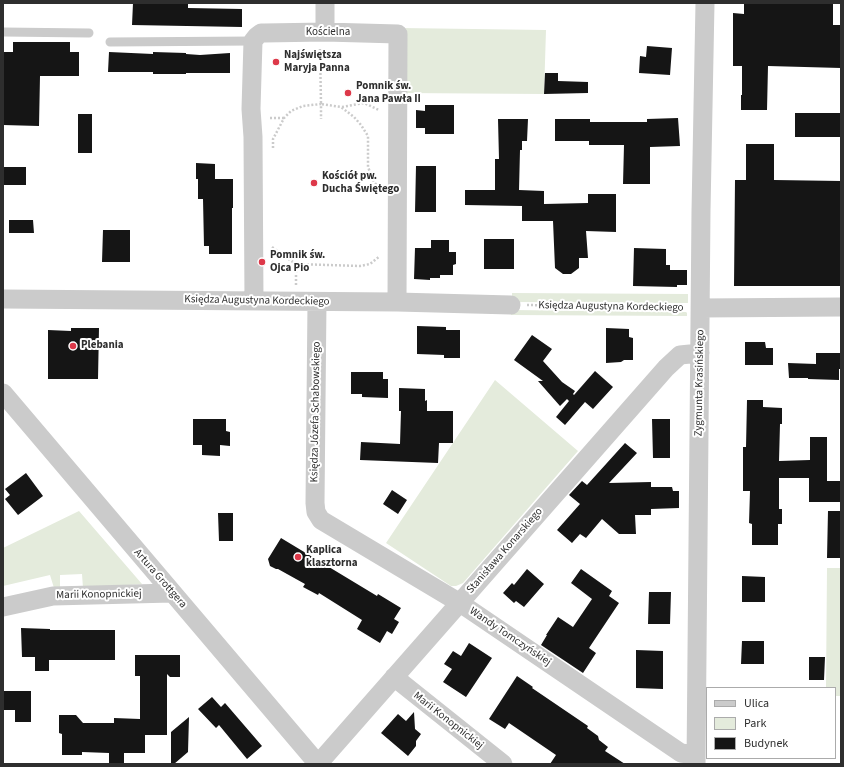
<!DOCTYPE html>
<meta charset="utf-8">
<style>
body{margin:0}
#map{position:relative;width:844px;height:767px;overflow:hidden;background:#fff;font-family:"Source Sans 3",sans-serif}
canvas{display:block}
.frame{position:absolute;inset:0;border:4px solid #2e2e2e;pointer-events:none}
.legend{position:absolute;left:706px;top:687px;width:130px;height:72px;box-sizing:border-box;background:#fff;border:1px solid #ababab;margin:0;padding:5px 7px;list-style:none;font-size:12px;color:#2e2e2e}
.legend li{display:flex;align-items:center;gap:8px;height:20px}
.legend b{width:20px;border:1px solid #ababab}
</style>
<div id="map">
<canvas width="844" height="767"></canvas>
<div class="frame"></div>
<ul class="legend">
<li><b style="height:5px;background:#cbcbcb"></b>Ulica</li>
<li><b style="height:11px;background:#e4ebdc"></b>Park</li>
<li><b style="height:11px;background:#151515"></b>Budynek</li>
</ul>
</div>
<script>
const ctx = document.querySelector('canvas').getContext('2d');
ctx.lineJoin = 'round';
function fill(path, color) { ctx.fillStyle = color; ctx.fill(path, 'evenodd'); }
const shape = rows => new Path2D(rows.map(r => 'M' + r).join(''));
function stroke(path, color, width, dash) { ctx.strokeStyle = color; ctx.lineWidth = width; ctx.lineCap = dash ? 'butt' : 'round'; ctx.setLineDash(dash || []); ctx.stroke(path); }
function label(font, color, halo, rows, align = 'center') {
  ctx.font = font + ' "Source Sans 3",sans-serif'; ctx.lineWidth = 4; ctx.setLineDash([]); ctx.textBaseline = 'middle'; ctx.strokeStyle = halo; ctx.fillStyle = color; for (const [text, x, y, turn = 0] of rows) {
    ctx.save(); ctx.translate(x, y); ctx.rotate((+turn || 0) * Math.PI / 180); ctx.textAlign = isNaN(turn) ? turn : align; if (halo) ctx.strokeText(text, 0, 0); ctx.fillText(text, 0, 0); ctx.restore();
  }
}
fill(shape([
 [401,28,546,30,544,94,402,93],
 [512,293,688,294,688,303,512,302],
 [511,310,686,312,687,313,687,316,511,315],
 [495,380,578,451,463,583,456,586,451,586,386,543],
 [79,511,142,584,83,588,82,574,60,575,60,588,54,588,50,575,3,586,3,548],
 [827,568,841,568,841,696,835,696,835,688,826,688]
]), '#e4ebdc');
fill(shape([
 [133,3,188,3,188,8,242,9,242,27,132,25],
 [744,3,833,3,833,25,841,25,841,68,768,66,767,110,741,110,741,95,742,95,742,66,733,66,733,13,744,14],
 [13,42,70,42,70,52,79,52,79,76,40,76,39,126,3,125,4,76,3,76,3,52,13,52],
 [647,46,672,48,670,75,639,73,640,56,646,57],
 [109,52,153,54,153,52,186,53,186,54,200,55,230,53,230,73,186,73,186,74,153,74,153,72,108,72],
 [545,73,558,73,558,81,588,82,588,93,544,94],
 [425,105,454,105,454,134,425,134,425,128,416,128,416,110,425,111],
 [795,113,841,113,841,137,795,137],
 [78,114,92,114,92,153,78,153],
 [678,118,680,146,650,147,650,184,623,184,624,145,589,145,589,141,555,141,555,119,590,119,590,122,647,122,647,119],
 [498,119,528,119,527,141,522,141,522,150,520,150,519,190,544,191,544,204,588,203,588,194,616,194,616,232,586,231,588,258,579,258,579,268,571,274,563,274,555,268,553,221,522,221,522,206,465,205,465,190,495,190,495,159,499,159],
 [746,144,774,144,774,180,841,181,841,286,734,286,735,180,746,180],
 [196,163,215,164,215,179,233,179,233,208,232,208,232,254,209,254,209,246,204,246,203,199,198,199,198,179,196,179],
 [416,166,436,166,436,212,415,212],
 [3,167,26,167,26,185,3,185],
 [9,220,33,220,34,233,9,233],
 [103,230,130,230,130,262,102,262],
 [484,239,514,239,514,269,484,269],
 [431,240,449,240,449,252,456,252,456,264,453,265,453,275,440,275,440,278,430,278,430,280,414,279,415,248,431,248],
 [634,248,666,249,666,265,670,265,670,270,687,270,687,285,677,285,677,287,633,286],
 [417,326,446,327,446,330,460,330,460,358,444,358,444,355,417,354],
 [71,328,99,328,98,379,48,379,48,330,71,331],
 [606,328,629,329,629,337,633,338,633,360,624,360,621,362,606,363],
 [532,335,552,349,543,361,562,382,575,391,573,394,574,395,595,371,613,387,593,409,585,402,565,425,556,417,569,401,567,399,560,406,538,381,543,381,514,360],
 [745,342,765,342,766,348,773,348,773,365,745,365],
 [816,353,841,353,841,369,839,369,839,380,808,379,808,378,789,378,788,363,816,364],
 [351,372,383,372,383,379,388,379,388,398,362,397,362,394,351,394],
 [399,388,425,389,425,401,427,400,427,411,453,411,453,443,439,443,438,463,360,460,361,442,400,444,401,411,399,411],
 [747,400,763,400,763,407,782,408,782,424,780,424,779,461,810,460,810,437,827,437,827,481,841,481,841,502,809,502,809,478,779,478,779,509,782,509,782,524,778,524,778,545,752,545,752,524,749,523,750,491,743,491,743,447,746,447],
 [193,419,226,419,226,431,230,432,230,446,220,445,220,456,202,455,202,445,193,445],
 [652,419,670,419,670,458,653,458],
 [625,443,637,453,609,483,651,482,651,487,672,487,673,491,679,491,679,508,651,509,651,515,635,515,636,534,619,534,602,519,586,538,580,534,572,543,557,530,580,504,569,495,582,481,587,485],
 [26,473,43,496,18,515,5,499,10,495,5,489],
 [392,490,407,500,398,514,383,504],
 [828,511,841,511,840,558,827,558],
 [218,513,233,513,233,541,219,541],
 [281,538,377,596,378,594,401,608,394,619,399,622,392,634,387,631,380,643,357,629,362,620,319,593,318,595,303,587,305,584,278,569,276,569,270,566,268,559],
 [527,569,544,584,524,607,516,601,514,603,503,593,512,583,514,585],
 [581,569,612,591,609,596,619,603,589,648,596,653,583,673,541,645,547,635,546,635,558,617,573,627,592,599,571,583],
 [742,576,765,577,765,602,742,602],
 [649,592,671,592,670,624,648,624],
 [21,628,50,629,50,630,115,630,115,660,49,660,49,671,35,671,35,657,22,657],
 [742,641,764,641,764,664,741,664],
 [469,643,492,658,466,697,443,682,452,669,444,664,453,651,461,656],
 [636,650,663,651,663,689,636,688],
 [135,655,180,655,180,677,170,677,167,674,167,735,145,735,145,753,124,753,124,764,109,764,109,753,82,752,82,755,62,755,62,734,59,733,59,715,76,715,83,723,114,723,114,718,140,719,140,676,135,676],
 [809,657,825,657,824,680,809,680],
 [517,676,533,687,532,688,588,726,587,728,598,736,599,740,608,747,605,751,625,764,550,764,556,755,509,723,505,729,489,719],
 [3,691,31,691,31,722,15,722,15,710,3,710],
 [212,697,221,707,225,703,262,746,247,759,219,725,216,728,198,709],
 [414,712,415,729,421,734,416,741,416,746,408,756,381,733,398,714,406,721],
 [189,717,188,752,174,764,171,764,171,732]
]), '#151515');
stroke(shape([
 [320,49,321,104,341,107,354,117,361,125,368,136,368,167,374,182,380,189],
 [342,107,364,103,379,110],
 [270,118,284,118],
 [273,148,273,139,282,122,284,118,291,111,303,106,321,104,321,119],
 [272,247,284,256,296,264],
 [296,285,296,264,360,266,370,264,380,256],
 [527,305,682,308]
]), '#cbcbcb', 2.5, [2, 2]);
stroke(shape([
 [3,32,89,33],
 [110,42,253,41]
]), '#cbcbcb', 9);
stroke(shape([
 [325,32,325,3],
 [3,299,397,302,511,305],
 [254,301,253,137,251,109,253,41,257,36,261,33,264,33,325,32,398,34,397,302],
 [317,302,315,503,316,512,321,520,460,603,681,753,696,755],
 [701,308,841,307],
 [3,393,318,764],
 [3,607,53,596,172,593],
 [394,677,503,764],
 [318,764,666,368,680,355,700,353],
 [696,764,701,211,705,3]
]), '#cbcbcb', 19);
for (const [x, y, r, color] of [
 [276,62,4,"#dd3849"],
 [348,93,4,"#dd3849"],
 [314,183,4,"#dd3849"],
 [262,262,4,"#dd3849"],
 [73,346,4,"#dd3849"],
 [298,557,4,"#dd3849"]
]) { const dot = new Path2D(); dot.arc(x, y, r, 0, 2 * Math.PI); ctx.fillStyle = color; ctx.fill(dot); stroke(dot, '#fff', 1.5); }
label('11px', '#2e2e2e', '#fff', [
 ["Kościelna",328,33],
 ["Księdza Augustyna Kordeckiego",257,301,1],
 ["Księdza Augustyna Kordeckiego",611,307,1],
 ["Zygmunta Krasińskiego",700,383,-89],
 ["Księdza Józefa Schabowskiego",316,412,-89],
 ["Stanisława Konarskiego",505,551,-49],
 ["Artura Grottgera",160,579,49],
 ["Marii Konopnickiej",99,595,-1],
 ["Wandy Tomczyńskiej",510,637,34],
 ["Marii Konopnickiej",448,721,38]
]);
label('bold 11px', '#2e2e2e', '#fff', [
 ["Najświętsza",284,56],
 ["Maryja Panna",284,69],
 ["Pomnik św.",356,87],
 ["Jana Pawła II",356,100],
 ["Kościół pw.",322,177],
 ["Ducha Świętego",322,190],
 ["Pomnik św.",270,256],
 ["Ojca Pio",270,269],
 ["Plebania",81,346],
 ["Kaplica",306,551],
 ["klasztorna",306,564]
], 'left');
</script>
